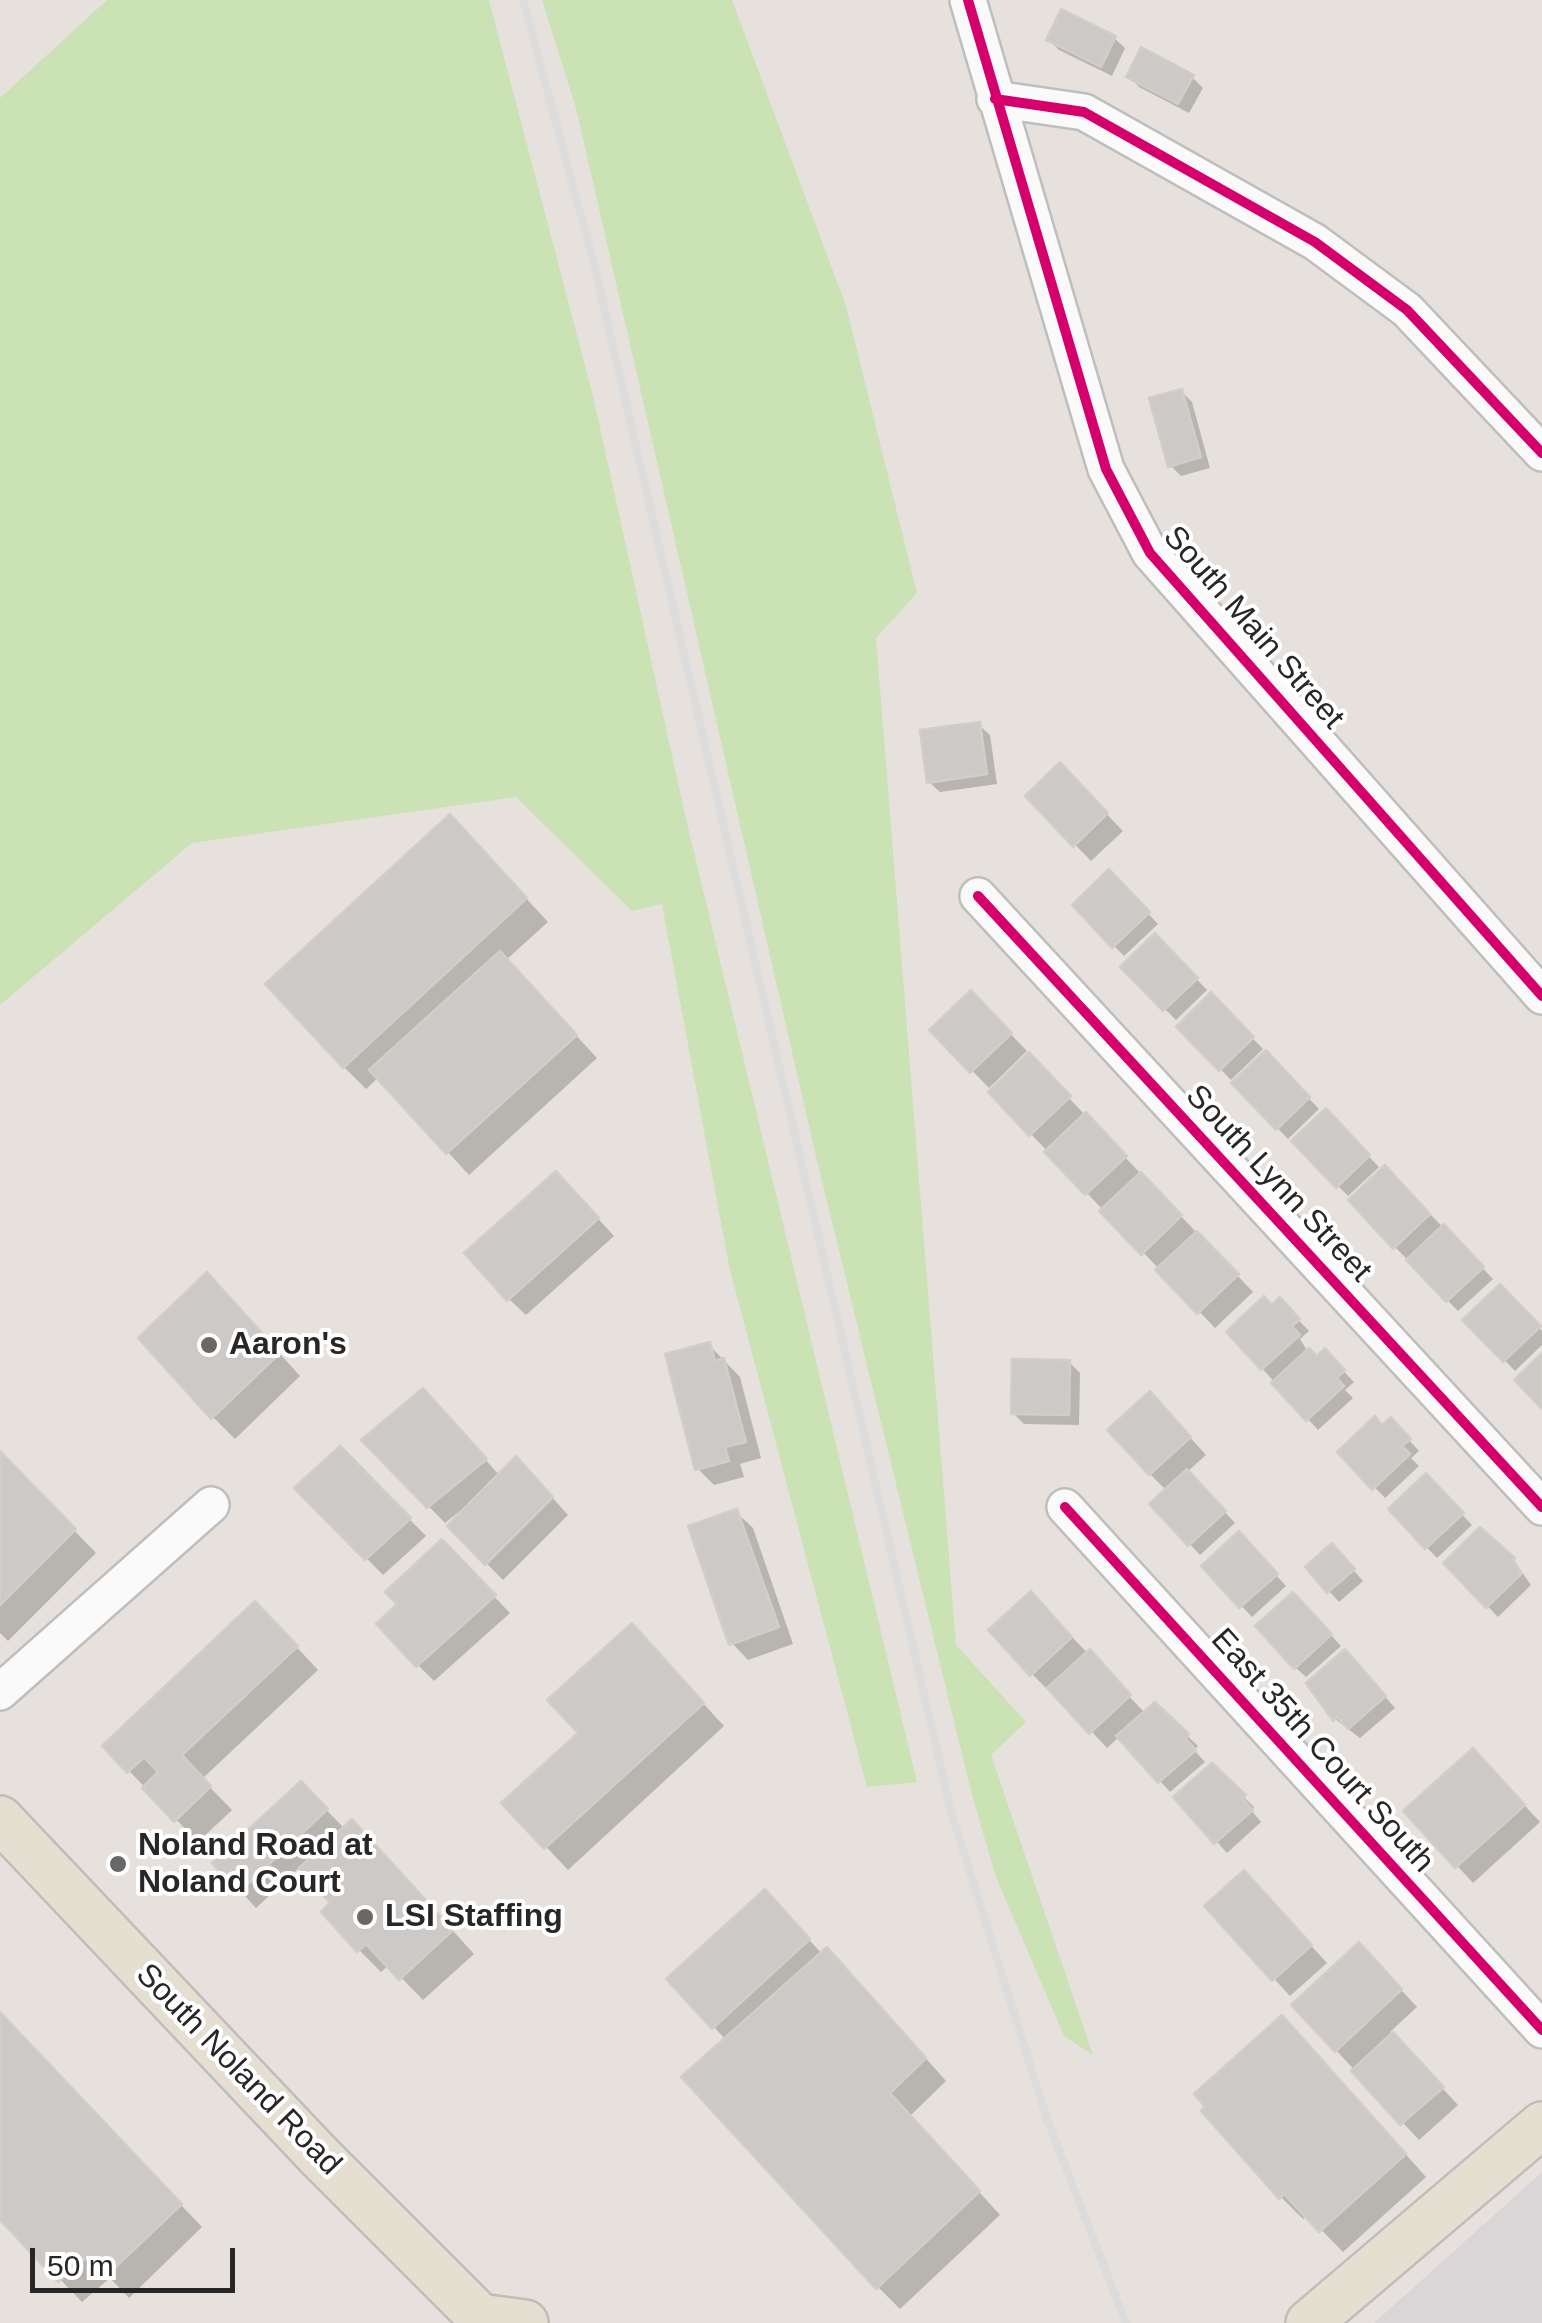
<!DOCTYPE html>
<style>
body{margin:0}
#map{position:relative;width:1542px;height:2323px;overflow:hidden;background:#e6e1dc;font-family:Helvetica,sans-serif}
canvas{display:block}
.scale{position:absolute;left:30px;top:2248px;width:205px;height:45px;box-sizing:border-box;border:5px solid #272727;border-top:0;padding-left:12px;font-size:30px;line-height:35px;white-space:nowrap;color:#272727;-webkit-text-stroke:8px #fff;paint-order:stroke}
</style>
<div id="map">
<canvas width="1542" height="2323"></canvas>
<div class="scale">50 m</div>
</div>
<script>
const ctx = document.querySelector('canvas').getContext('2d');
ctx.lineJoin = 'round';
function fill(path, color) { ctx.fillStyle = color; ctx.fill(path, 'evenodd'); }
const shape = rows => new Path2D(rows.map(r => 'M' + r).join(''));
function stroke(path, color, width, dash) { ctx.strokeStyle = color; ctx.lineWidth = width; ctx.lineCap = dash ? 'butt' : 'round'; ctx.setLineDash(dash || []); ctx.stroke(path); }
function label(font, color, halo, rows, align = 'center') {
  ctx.font = font + ' Helvetica,sans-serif'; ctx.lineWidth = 8; ctx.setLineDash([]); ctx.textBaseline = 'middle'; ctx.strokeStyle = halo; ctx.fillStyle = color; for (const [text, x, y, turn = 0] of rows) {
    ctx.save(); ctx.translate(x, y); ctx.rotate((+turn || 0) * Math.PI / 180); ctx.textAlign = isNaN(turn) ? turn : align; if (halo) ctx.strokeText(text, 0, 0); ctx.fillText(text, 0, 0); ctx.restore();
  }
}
fill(shape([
 [1542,2172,1542,2323,1374,2323]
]), '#d9d6d8');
fill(shape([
 [107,0,489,0,593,396,686,819,917,1782,867,1787,729,1266,662,904,632,911,516,797,192,843,0,1005,0,98],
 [542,0,732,0,846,306,917,593,876,638,956,1645,1026,1722,991,1755,1093,2055,1064,2036,996,1877,972,1795,815,1152,576,108]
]), '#cae2b4');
fill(shape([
 [1114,38,1125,48,1112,76,1059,50,1049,40],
 [1129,76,1192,77,1203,88,1189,113,1139,87],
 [1181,391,1192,402,1210,468,1181,476,1170,465],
 [979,725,990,735,997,784,940,792,929,782],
 [1060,766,1123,831,1091,861,1028,796],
 [472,840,548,922,506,960,597,1058,469,1175,379,1077,366,1089,344,1067],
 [1109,873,1158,924,1124,956,1075,905],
 [1155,936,1207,990,1176,1020,1123,967],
 [971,993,1027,1051,989,1088,933,1030],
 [1211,996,1263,1049,1231,1080,1179,1027],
 [1266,1054,1319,1109,1288,1139,1235,1084],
 [1029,1056,1253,1292,1215,1328,1031,1134],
 [1326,1112,1379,1167,1348,1196,1295,1141],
 [1402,1185,1493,1279,1458,1311,1395,1247],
 [572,1190,614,1236,526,1315,509,1299],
 [1500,1287,1542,1331,1542,1345,1515,1371,1466,1320],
 [229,1297,300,1376,235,1439,213,1417],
 [1280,1301,1309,1331,1300,1339,1306,1349,1317,1359,1325,1352,1354,1382,1345,1390,1353,1398,1318,1430,1229,1332],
 [709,1345,740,1377,761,1458,740,1464,744,1477,714,1485,697,1468],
 [1069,1362,1080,1373,1079,1425,1024,1424,1013,1413],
 [439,1408,500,1476,533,1476,568,1515,503,1580,450,1526,463,1513,461,1510,445,1523,364,1440],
 [1166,1411,1206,1455,1187,1472,1235,1523,1200,1555,1153,1504,1167,1491,1150,1474],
 [1391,1421,1419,1451,1411,1458,1419,1466,1385,1498,1340,1452],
 [340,1449,426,1536,383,1575,298,1488],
 [0,1454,96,1553,8,1641,0,1633],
 [1426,1477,1472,1525,1437,1558,1391,1510],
 [736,1512,753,1528,793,1644,748,1660,732,1643],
 [442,1543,510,1613,434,1681,418,1665],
 [1249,1545,1286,1586,1252,1617,1204,1566],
 [1342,1557,1363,1581,1339,1602,1329,1591],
 [1513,1559,1531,1585,1498,1617,1446,1563],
 [1304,1606,1341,1646,1306,1677,1295,1667],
 [1047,1611,1146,1714,1155,1706,1198,1746,1194,1750,1205,1762,1170,1792,1120,1736,1107,1748,1051,1688,1048,1690,1032,1674],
 [277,1626,318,1670,202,1779,232,1810,198,1842,105,1746],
 [653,1649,724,1726,568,1870,505,1803,581,1734],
 [1356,1663,1395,1708,1360,1738,1335,1719,1310,1684],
 [1212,1766,1254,1807,1251,1810,1261,1822,1227,1853,1177,1797],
 [1490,1768,1540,1822,1473,1883,1407,1811],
 [301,1784,345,1829,374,1844,474,1954,423,2000,389,1965,381,1972,359,1950,334,1903,301,1866,256,1908,215,1863],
 [1260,1890,1327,1963,1290,1996,1207,1906],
 [781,1909,822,1954,849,1972,946,2081,910,2116,1000,2215,900,2309,878,2287,726,2040,670,1979],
 [1375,1962,1417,2007,1390,2032,1458,2105,1419,2140,1336,2050],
 [0,2015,202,2227,129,2298,110,2278,82,2302,0,2217],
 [1304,2041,1426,2177,1343,2252,1307,2215,1303,2219,1281,2197]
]), '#0003');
const building = shape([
 [1061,9,1116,36,1101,67,1046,40,1061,9],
 [1141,47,1194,75,1178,104,1126,77,1141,47],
 [1182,389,1201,457,1168,467,1149,398,1182,389],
 [980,722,987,774,927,783,920,730,980,722],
 [1060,762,1108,813,1073,847,1025,796,1060,762],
 [450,814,527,898,343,1068,265,984,450,814],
 [1109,869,1150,912,1112,948,1072,905,1109,869],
 [1155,933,1198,978,1163,1011,1120,967,1155,933],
 [500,951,577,1035,446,1154,369,1070,500,951],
 [971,990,1012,1033,970,1073,929,1030,971,990],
 [1211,992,1254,1037,1219,1071,1176,1027,1211,992],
 [1266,1050,1310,1097,1276,1130,1231,1083,1266,1050],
 [1029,1052,1071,1096,1029,1136,988,1092,1029,1052],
 [1326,1108,1370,1155,1336,1188,1291,1141,1326,1108],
 [1086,1112,1127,1156,1085,1195,1044,1152,1086,1112],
 [1385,1165,1430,1214,1393,1249,1348,1200,1385,1165],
 [556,1171,599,1218,507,1301,464,1253,556,1171],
 [1141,1172,1182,1215,1141,1255,1099,1211,1141,1172],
 [1444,1224,1484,1267,1446,1302,1406,1260,1444,1224],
 [1197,1231,1239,1274,1197,1314,1155,1270,1197,1231],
 [207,1272,280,1353,211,1419,138,1338,207,1272],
 [1500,1284,1541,1326,1503,1362,1462,1320,1500,1284],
 [1264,1296,1272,1305,1280,1297,1300,1319,1292,1326,1300,1335,1261,1370,1226,1332,1264,1296],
 [710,1342,715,1361,724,1358,746,1442,725,1447,729,1461,695,1470,665,1354,710,1342],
 [1309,1348,1317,1356,1325,1348,1345,1370,1337,1378,1344,1386,1306,1421,1271,1383,1309,1348],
 [1542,1353,1542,1409,1514,1380,1542,1353],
 [1012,1359,1070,1360,1069,1415,1011,1414,1012,1359],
 [423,1388,487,1459,427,1508,361,1440,423,1388],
 [1150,1391,1191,1437,1149,1475,1107,1430,1150,1391],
 [1375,1416,1382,1425,1391,1417,1411,1439,1402,1446,1410,1454,1372,1490,1337,1452,1375,1416],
 [340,1446,411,1518,365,1560,294,1488,340,1446],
 [0,1451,76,1529,0,1605,0,1451],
 [516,1456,553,1497,485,1565,447,1526,516,1456],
 [1187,1469,1226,1511,1188,1546,1149,1504,1187,1469],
 [1426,1473,1464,1513,1425,1549,1388,1509,1426,1473],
 [737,1509,779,1627,729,1645,688,1526,737,1509],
 [1480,1527,1515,1558,1512,1561,1522,1573,1486,1608,1443,1563,1480,1527],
 [1239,1531,1278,1574,1239,1608,1201,1566,1239,1531],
 [442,1539,496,1595,416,1667,376,1624,397,1604,385,1592,442,1539],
 [1332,1543,1355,1569,1327,1593,1305,1567,1332,1543],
 [1031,1591,1072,1637,1030,1676,988,1630,1031,1591],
 [1293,1592,1332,1634,1294,1669,1255,1626,1293,1592],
 [255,1601,298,1646,182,1755,211,1786,174,1822,142,1788,158,1772,144,1757,127,1773,102,1746,255,1601],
 [632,1623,704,1703,544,1849,501,1803,578,1733,547,1700,632,1623],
 [1090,1649,1131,1695,1089,1734,1047,1688,1090,1649],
 [1345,1649,1386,1696,1348,1729,1337,1717,1333,1721,1306,1683,1345,1649],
 [1155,1702,1189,1734,1185,1738,1196,1750,1158,1783,1116,1736,1155,1702],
 [1473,1748,1525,1805,1455,1868,1403,1811,1473,1748],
 [1212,1763,1246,1795,1242,1798,1253,1810,1214,1844,1173,1797,1212,1763],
 [301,1781,328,1809,238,1893,212,1863,301,1781],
 [352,1819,453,1930,399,1980,366,1944,357,1952,321,1912,330,1903,299,1868,352,1819],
 [1244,1870,1312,1945,1272,1981,1204,1906,1244,1870],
 [765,1889,810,1939,712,2029,666,1979,765,1889],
 [1359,1942,1402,1989,1335,2052,1291,2005,1359,1942],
 [827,1947,926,2058,890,2093,980,2191,876,2289,681,2077,827,1947],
 [0,2012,182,2204,105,2277,86,2258,58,2282,0,2220,0,2012],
 [1282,2015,1406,2154,1319,2232,1284,2194,1279,2199,1201,2111,1205,2107,1194,2094,1282,2015],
 [1393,2032,1444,2087,1400,2125,1351,2071,1393,2032]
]);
fill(building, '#ccc9c6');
stroke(building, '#d1cdc8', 2.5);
const minor = shape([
 [968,0,1106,469,1150,553,1542,996],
 [995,99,1084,112,1315,242,1407,310,1542,453],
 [978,896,1542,1507],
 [1065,1507,1542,2030],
 [0,1692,211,1505]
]);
const major = shape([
 [0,1819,320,2157,480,2317,525,2323],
 [1309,2323,1542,2125]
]);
stroke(minor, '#bfbebe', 40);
stroke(major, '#bfbdbb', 50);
stroke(minor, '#fbfafa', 35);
stroke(major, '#e5dfd2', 45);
stroke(shape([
 [523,0,594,264,951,1811,1047,2119,1126,2323]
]), '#dcdcdd', 8);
stroke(shape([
 [968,0,1106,469,1150,553,1542,996],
 [995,99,1084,112,1315,242,1407,310,1542,453],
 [978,896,1542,1507],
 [1065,1507,1542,2030]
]), '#d6006c', 10);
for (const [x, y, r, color] of [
 [209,1345,10,"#6a6866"],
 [118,1864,10,"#6a6866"],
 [365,1917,10,"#6a6866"]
]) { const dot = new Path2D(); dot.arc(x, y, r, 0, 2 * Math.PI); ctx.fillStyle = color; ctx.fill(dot); stroke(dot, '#fff', 4); }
label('32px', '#272727', '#fff', [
 ["South Main Street",1253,628,49],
 ["South Lynn Street",1278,1184,47],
 ["East 35th Court South",1322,1751,48],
 ["South Noland Road",238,2070,46]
]);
label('bold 32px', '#272727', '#fff', [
 ["Aaron's",229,1345],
 ["Noland Road at",138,1846],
 ["Noland Court",138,1883],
 ["LSI Staffing",385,1917]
], 'left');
</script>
